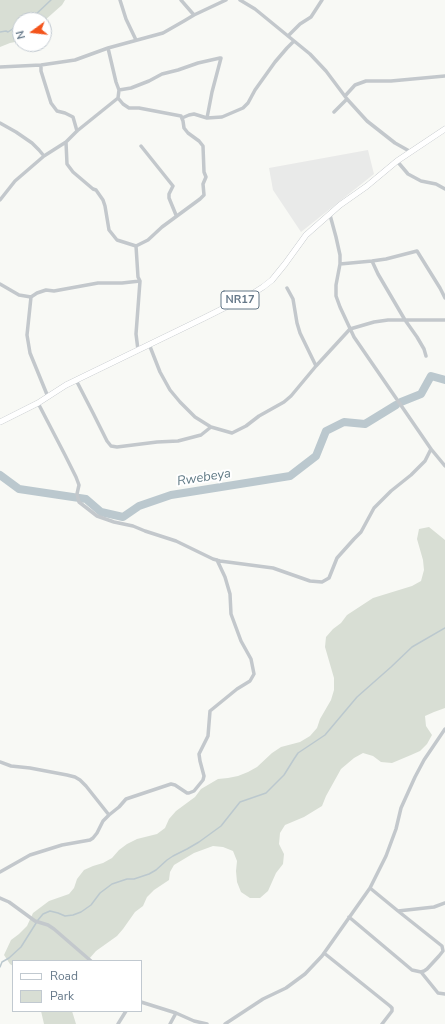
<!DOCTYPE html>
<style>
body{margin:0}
#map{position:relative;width:445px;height:1024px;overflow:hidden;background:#f8f9f5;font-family:"Nunito Sans",sans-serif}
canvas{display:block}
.legend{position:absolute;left:12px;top:960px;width:130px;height:52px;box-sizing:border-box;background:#fff;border:1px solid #c1c9d0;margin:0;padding:5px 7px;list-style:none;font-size:12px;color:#657889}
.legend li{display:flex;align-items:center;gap:8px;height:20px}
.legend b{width:20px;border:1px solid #c1c9d0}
.north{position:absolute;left:12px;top:12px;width:40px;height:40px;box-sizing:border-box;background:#fff;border:1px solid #c1c9d0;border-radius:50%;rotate:255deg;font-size:11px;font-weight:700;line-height:16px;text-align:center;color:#657889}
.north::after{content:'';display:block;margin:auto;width:14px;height:18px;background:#f3541b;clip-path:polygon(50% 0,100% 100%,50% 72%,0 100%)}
</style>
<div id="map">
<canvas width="445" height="1024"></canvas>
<ul class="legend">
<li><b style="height:5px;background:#fff"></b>Road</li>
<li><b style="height:11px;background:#d8ded4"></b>Park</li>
</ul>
<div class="north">N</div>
</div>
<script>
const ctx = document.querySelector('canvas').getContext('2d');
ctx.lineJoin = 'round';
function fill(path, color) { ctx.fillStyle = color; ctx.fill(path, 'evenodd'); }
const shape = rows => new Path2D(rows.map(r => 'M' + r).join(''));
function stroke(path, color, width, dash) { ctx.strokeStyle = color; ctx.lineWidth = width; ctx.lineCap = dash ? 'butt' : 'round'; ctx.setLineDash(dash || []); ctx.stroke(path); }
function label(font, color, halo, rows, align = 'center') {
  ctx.font = font + ' "Nunito Sans",sans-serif'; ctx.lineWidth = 4; ctx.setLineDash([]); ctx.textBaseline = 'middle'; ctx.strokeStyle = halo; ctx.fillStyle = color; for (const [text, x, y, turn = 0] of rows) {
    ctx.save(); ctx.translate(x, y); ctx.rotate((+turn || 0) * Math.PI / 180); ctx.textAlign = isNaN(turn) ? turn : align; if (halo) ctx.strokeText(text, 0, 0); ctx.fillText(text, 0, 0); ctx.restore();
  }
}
fill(shape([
 [368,150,374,174,301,232,273,190,269,168]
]), '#e9eae9');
fill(shape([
 [0,0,65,0,62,5,44,21,44,20,20,20,20,41,10,43,0,47],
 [429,527,445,540,445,708,434,712,425,716,426,726,432,735,427,744,420,751,411,755,392,763,381,762,373,756,363,753,354,758,341,769,326,796,322,806,304,817,285,825,280,833,279,844,284,854,283,864,276,873,268,891,260,898,250,898,241,892,237,882,236,871,237,861,233,851,223,847,213,846,194,853,174,865,170,872,169,880,154,890,147,897,143,906,135,912,123,929,117,936,96,951,89,959,85,961,13,961,13,966,10,964,4,955,11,940,19,934,27,926,33,913,49,901,69,894,74,888,77,879,84,870,93,866,103,863,112,858,119,850,127,844,137,839,157,834,165,828,169,819,176,811,195,797,201,789,218,779,228,778,238,776,248,772,257,767,272,753,281,747,300,742,310,736,317,728,320,719,331,700,334,690,334,678,325,647,326,637,333,629,341,623,347,615,373,598,412,586,421,581,424,570,423,560,417,539,419,529],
 [41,1011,72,1011,76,1024,44,1024]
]), '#d8ded4');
stroke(shape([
 [29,20,33,17,51,0],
 [0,32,6,31,8,32,20,24],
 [0,967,2,962,9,958,21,947,38,920,43,914,50,911,58,913,65,916,73,915,81,912,91,905,100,893,112,884,127,879,134,879,149,874,156,870,167,860,173,856,187,849,199,842,221,826,240,802,266,793,284,775,294,759,298,753,325,735,357,697,391,667,412,647,445,628]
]), '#bbc8ce', 1.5);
stroke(shape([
 [401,402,421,394,431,376,445,380],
 [0,475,19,489,86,499,101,512,123,517,139,506,171,495,290,476,316,456,326,431,344,422,365,424,396,405]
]), '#bbc8ce', 8);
const primary = shape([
 [0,422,38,403,66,385,204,318,252,294,263,287,272,280,285,264,306,235,340,205,367,186,397,161,445,129]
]);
stroke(primary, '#b6bbc0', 6);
stroke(shape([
 [120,0,126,19,136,40],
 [181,0,194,15],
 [240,0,255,9,310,54,326,71,347,99,367,121,395,143,411,152],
 [288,36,300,24,311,17,322,0],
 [108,48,116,82,119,90,118,98,77,131,66,142,67,164,73,172,93,189,96,190,103,200,105,206,109,230,117,240,136,246,138,277,140,281,136,334,138,350],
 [41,65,41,71,51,103,57,111,65,113,73,117,77,131],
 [0,67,41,65,75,60,108,48,163,33,184,21,194,15,226,0],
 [119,90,131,88,149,81,162,74,178,70,198,63,220,58,221,58,212,92,207,118],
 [345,96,355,85,366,81,391,81,445,76],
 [118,98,123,104,129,108,139,108,181,116,183,121,184,128,188,133,199,141,203,146,204,172,206,177,203,184,204,195,200,199,162,227,148,240,136,246],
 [334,112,347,99],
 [182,118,189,115,194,114,207,118,222,117,243,108,248,103,255,90,275,62,287,48,294,41],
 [0,123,16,132,32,143,39,150,44,156],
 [141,146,173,186,169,194,169,198,176,215],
 [397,161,408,174,421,181,436,184,445,189],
 [0,200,15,181,44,156,66,142],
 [330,215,336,237,340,255,340,264,336,285,336,296,340,307,354,337,431,449,445,466],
 [372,261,378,274,405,320,417,337,424,349,426,356],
 [340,264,372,261,386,259,417,251,440,288,445,298],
 [0,284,19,295,31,297,37,293,46,290,54,291,98,283,122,283,140,281],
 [287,288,293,299,297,323,300,333,316,366],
 [31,297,27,335,30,353,48,397],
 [149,344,160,372,170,390,180,402,195,417,211,427],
 [76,380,93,413,107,441,111,446,117,447,157,442,178,441,201,435,211,427,232,433,246,426,259,416,284,402,291,396,316,366,350,329,374,322,388,320,445,320],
 [38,403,65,455,76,477,79,485,77,494,79,502,97,516,114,522,133,526,145,531,176,541,213,559,220,561,273,568,310,581,322,582,329,578,337,558,354,539,361,532,374,508,391,491,411,475,425,461,431,449],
 [0,762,11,766,30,768,67,775,75,777,80,780,86,786,109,815],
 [0,872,30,855,62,845,90,840,93,838,97,833,103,821,109,815,119,807,126,799,171,784,175,785,187,793,189,793,194,791,203,780,204,776,200,761,199,754,208,736,210,711,237,689,250,681,254,674,251,659,241,641,231,614,230,594,225,577,217,560],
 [370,888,398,911,434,907,445,903],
 [0,898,9,902,35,921,48,925,54,929,91,961],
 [349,917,412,970,421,972,424,971,427,969,439,956,443,951,442,946,398,911],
 [324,953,390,1006,392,1008,392,1011,382,1024],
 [421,972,438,993,445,994],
 [141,1002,176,1013,194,1021,207,1024],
 [118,1024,126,1011],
 [170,1024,176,1013],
 [225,1024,263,999,286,988,305,974,322,956,370,888,386,856,396,829,401,808,415,777,424,760,445,729]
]), '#c3c8cc', 3.5);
stroke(primary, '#fff', 5.5);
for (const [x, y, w] of [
 [240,300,38]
]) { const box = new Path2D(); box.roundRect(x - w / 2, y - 9, w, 18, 3); ctx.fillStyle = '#fff'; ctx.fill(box); stroke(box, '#657889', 1); }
label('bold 11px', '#657889', null, [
 ["NR17",240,300]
]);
label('italic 13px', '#607a85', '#fff', [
 ["Rwebeya",204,478,-9]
]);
</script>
